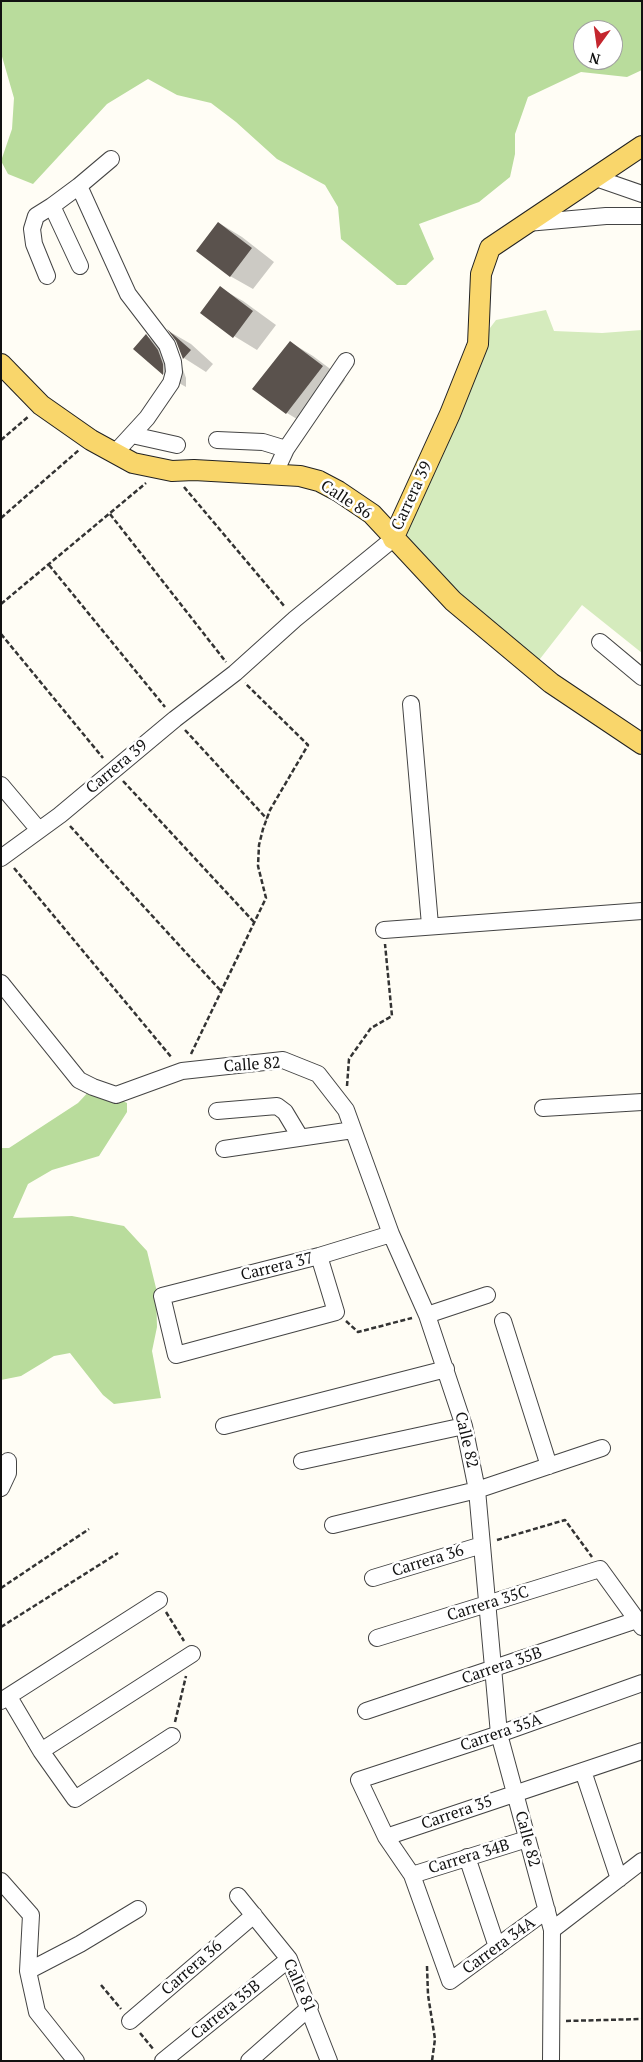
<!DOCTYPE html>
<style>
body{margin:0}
#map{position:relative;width:643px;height:2062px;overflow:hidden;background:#fffdf5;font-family:"PT Serif",serif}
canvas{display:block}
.frame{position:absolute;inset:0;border:2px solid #111;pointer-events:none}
.north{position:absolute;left:573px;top:20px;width:50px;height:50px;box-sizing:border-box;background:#fff;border:1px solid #a0a0a0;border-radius:50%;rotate:194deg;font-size:14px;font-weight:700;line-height:20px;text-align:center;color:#111}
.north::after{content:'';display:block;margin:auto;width:18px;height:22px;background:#c4262e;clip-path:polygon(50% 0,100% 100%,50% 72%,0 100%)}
</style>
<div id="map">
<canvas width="643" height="2062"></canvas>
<div class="frame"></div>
<div class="north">N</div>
</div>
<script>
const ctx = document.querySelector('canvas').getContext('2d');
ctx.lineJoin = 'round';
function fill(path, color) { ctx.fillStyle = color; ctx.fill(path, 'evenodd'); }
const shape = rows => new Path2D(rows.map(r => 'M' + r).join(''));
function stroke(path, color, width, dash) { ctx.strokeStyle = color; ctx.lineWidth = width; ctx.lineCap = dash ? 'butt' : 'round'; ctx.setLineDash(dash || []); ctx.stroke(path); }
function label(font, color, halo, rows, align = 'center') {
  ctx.font = font + ' "PT Serif",serif'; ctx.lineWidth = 5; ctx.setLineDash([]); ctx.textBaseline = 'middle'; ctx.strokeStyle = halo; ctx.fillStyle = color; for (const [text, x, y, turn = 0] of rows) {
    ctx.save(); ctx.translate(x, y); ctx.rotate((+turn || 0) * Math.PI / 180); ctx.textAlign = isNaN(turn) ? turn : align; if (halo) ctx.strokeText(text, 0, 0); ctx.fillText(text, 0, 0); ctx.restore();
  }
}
fill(shape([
 [546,310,554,331,602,333,642,330,642,653,582,605,536,664,397,536,478,344,496,320]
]), '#d5ebbd');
fill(shape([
 [1,1,642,1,642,70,627,77,581,72,528,97,515,134,515,154,510,177,479,202,419,224,434,259,406,285,397,285,341,239,338,207,325,185,277,159,236,122,211,103,177,95,148,79,107,104,33,184,8,174,1,161,12,129,14,98,1,53],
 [583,30,613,30,613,60,583,60],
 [93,1087,127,1103,127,1112,99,1156,52,1170,28,1184,13,1218,72,1216,124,1226,147,1251,156,1288,157,1327,152,1351,161,1398,114,1404,103,1395,70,1353,54,1356,21,1376,1,1380,1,1148,9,1148,78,1103]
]), '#b9dc9c');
fill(shape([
 [219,223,242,237,274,262,253,289,230,276],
 [220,288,243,301,276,325,257,350,234,336],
 [172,333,191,344,213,364,206,372,184,358,177,341],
 [146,336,169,349,181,364,186,378,186,387,163,374,135,349],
 [290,342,313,356,345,380,310,427,287,413,254,389]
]), '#0003');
fill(shape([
 [218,222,252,248,230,277,196,251],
 [220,286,253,311,233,338,200,313],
 [167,329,191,350,183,359,176,341],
 [146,334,158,350,163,364,163,375,133,349],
 [290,341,323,366,286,414,252,389]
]), '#5a524d');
const minor = shape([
 [111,159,79,186,128,294,167,345,173,362,174,372,171,383,147,418,114,454],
 [593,177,642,194],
 [79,186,52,206,80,266],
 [527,223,606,216,642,216],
 [47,276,34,244,32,229,36,216,52,206],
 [132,435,177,445],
 [217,440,263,442,286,449],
 [274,475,286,449,346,361],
 [600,642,642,677],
 [411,704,430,925],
 [1,785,39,830],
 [1,858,60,815,175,719,235,673,295,619,393,539],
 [384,930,642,911],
 [1,983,79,1080,93,1087,116,1095,182,1071,283,1060,318,1074,346,1110,391,1234,427,1315,464,1426,477,1490,499,1734,552,1930,551,2061],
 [543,1108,642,1102],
 [217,1111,277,1106,285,1112,300,1137],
 [224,1149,353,1130],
 [319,1256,336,1312,176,1355,162,1296,319,1256,391,1234],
 [427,1315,487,1295],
 [503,1321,549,1466],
 [224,1426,446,1369],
 [302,1461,464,1426],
 [1,1488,8,1473,8,1461],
 [333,1525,477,1490,602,1448],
 [373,1578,482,1545],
 [377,1638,600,1569,642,1627],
 [9,1697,41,1751,75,1799,172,1736],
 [1,1701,159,1600],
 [366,1711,637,1620],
 [41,1751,192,1654],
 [583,1771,619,1879],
 [386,1837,642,1751],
 [467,1857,497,1947],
 [412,1875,527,1839],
 [1,1881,31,1915,28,1971,37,2012,76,2061],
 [238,1896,289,1959,329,2061],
 [547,1910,450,1981,412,1875,386,1837,359,1780,499,1734,642,1683],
 [552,1930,642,1861],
 [28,1971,80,1944,138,1909],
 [130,2021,254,1915],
 [163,2061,289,1959],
 [249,2061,310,2007]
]);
const major = shape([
 [1,364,41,405,91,440,133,463,172,471,194,470,300,476,319,481,338,491,372,514,453,601,551,683,642,744],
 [393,539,450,414,478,344,481,274,490,248,642,146]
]);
stroke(minor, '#444', 18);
stroke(major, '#222', 22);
stroke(shape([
 [1,440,29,416],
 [184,487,285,607],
 [110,514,226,662],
 [1,518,79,450],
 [49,565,165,707],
 [1,604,146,483],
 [1,634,103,758],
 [185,730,267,819],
 [123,781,254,922],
 [70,826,221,991],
 [14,868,172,1058],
 [191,1054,266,898,258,866,259,845,263,829,270,810,308,745,245,683],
 [347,1086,349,1059,371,1028,392,1016,385,944],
 [346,1321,358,1332,412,1318],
 [497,1540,565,1520,592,1557],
 [1,1588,89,1529],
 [166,1612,184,1641],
 [1,1627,118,1553],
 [175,1722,186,1676],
 [427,1966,428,1995,435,2039,432,2061],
 [101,1985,121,2009],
 [566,2021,642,2019],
 [140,2033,154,2050]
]), '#333', 2.5, [5, 2.5]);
stroke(minor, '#fff', 16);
stroke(major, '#f9d66b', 20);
label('16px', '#111', '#fff', [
 ["Carrera 39",412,496,-65],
 ["Calle 86",346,500,33],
 ["Carrera 39",117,767,-40],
 ["Calle 82",252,1065,-4],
 ["Carrera 37",277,1267,-14],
 ["Calle 82",466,1440,77],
 ["Carrera 36",428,1561,-17],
 ["Carrera 35C",488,1604,-17],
 ["Carrera 35B",502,1666,-19],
 ["Carrera 35A",501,1733,-19],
 ["Carrera 35",457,1813,-19],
 ["Calle 82",527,1839,75],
 ["Carrera 34B",469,1857,-17],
 ["Carrera 34A",499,1946,-36],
 ["Carrera 36",192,1968,-41],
 ["Calle 81",299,1986,66],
 ["Carrera 35B",226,2010,-39]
]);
</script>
